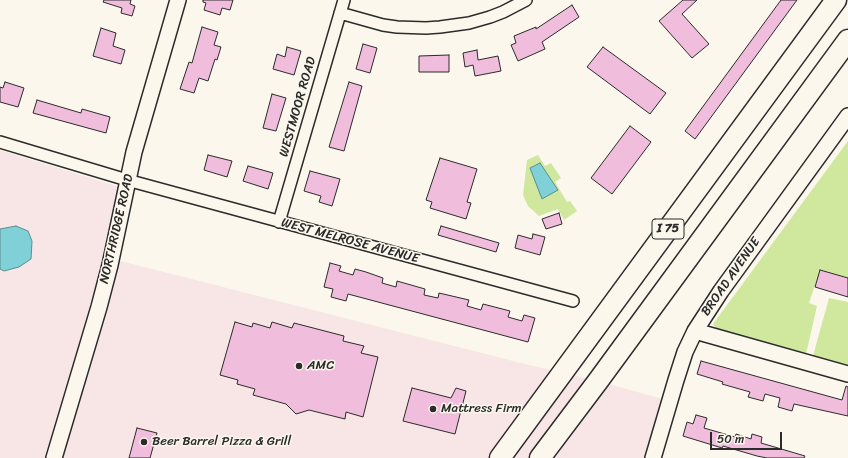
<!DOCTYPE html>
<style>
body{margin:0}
#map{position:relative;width:848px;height:458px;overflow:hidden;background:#fbf7ec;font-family:Sriracha,sans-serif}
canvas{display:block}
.scale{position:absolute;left:710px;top:432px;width:72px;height:18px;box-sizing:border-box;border:2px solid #2b2b2b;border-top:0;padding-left:5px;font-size:12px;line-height:14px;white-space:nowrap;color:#2b2b2b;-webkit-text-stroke:3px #fbf7ec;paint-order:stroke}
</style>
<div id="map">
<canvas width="848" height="458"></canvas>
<div class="scale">50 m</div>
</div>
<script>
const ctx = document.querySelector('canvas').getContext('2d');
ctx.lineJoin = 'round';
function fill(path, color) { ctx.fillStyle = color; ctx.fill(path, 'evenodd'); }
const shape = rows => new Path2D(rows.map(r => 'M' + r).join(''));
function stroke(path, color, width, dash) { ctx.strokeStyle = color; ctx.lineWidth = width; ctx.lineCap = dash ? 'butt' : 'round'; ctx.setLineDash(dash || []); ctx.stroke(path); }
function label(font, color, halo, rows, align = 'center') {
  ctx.font = font + ' Sriracha,sans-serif'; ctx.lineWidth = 3; ctx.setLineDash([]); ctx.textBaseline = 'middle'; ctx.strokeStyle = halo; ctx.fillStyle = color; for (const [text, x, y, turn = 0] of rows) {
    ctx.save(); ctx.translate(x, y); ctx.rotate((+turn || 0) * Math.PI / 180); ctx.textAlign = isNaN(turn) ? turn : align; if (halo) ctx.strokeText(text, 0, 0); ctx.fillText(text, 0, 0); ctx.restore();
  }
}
fill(shape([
 [0,150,133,191,117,260,525,364,598,381,670,401,653,458,0,458]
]), '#f8e6e7');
fill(shape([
 [848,141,848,278,820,270,809,303,817,306,806,354,803,356,717,330,713,324],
 [538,155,545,166,551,163,561,178,555,182,567,202,570,201,577,211,564,220,558,209,539,216,528,206,523,195,527,160],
 [829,298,848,302,848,368,815,359,813,356]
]), '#cfe89e');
const water = shape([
 [540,163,558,190,542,199,530,168,540,163],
 [16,226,28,231,32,241,31,259,19,267,4,271,0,269,0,229,16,226]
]);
fill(water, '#7fd0d7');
stroke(water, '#5d8e92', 1);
const building = shape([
 [104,0,131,0,130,4,135,6,132,16,121,13,122,8,103,2,104,0],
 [203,0,233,0,230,10,222,8,220,15,204,10,206,3,203,2,203,0],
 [683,0,697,0,682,14,709,44,692,58,659,21,683,0],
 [781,0,797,0,695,139,685,131,781,0],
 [572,5,579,17,542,42,545,49,518,61,511,45,516,43,514,36,536,27,536,29,572,5],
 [202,27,218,32,214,45,221,47,217,60,215,59,208,81,199,78,194,93,180,89,189,62,192,63,202,27],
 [101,28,116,33,113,46,125,50,121,64,93,56,101,28],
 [363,44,377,48,370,73,356,69,363,44],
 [287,47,301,51,294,75,273,69,277,54,285,57,287,47],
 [603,47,666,93,650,114,587,67,603,47],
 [477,50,478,60,498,56,501,71,475,76,473,65,465,67,463,53,477,50],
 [449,55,449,72,419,72,419,56,449,55],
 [5,82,24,88,18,107,0,102,0,87,3,88,5,82],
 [349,82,362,86,344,151,329,147,349,82],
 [272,94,286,98,276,131,263,128,272,94],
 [37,100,81,113,82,109,110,117,106,133,33,113,37,100],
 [630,126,651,142,612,194,591,178,630,126],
 [208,155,232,161,227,177,204,170,208,155],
 [440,158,477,169,467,202,471,203,466,219,430,208,432,202,426,200,440,158],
 [248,166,273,173,268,189,243,181,248,166],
 [310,171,340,179,332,206,319,202,321,196,304,191,310,171],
 [559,213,562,224,546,229,542,219,559,213],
 [441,226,499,243,496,252,438,235,441,226],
 [533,234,545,237,540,255,515,248,518,235,532,239,533,234],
 [330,263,341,266,339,271,353,275,355,269,366,272,383,278,382,283,396,287,397,281,425,289,424,295,438,298,439,293,469,300,467,306,481,310,483,304,510,311,508,317,522,321,524,315,535,318,528,342,348,294,346,301,331,297,333,289,324,287,330,263],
 [820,270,848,278,848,297,815,287,820,270],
 [235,322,252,327,253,323,270,328,272,322,292,328,294,323,344,336,343,341,364,346,361,353,378,357,363,417,346,412,345,419,309,410,296,414,286,404,253,395,255,389,237,384,238,380,220,375,235,322],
 [701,361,842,400,846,386,848,387,848,416,794,404,792,411,778,407,780,398,765,394,763,401,748,397,750,392,722,384,723,382,697,374,701,361],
 [412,388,451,398,456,388,466,391,455,434,403,421,412,388],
 [696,415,707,418,704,428,735,437,736,434,751,439,752,434,762,437,761,443,805,456,804,458,767,458,757,456,723,446,722,448,683,436,687,422,693,424,696,415],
 [137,428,157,433,150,458,129,458,137,428]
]);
fill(building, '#f0bddc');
stroke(building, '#2b2b2b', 1);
const street = shape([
 [340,13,383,25,397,27,426,28,440,27,469,23,490,17,503,12,526,0],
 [0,142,127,180,573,301],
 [279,222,344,0]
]);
const secondary = shape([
 [695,331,848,374],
 [54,458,99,307,110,265,134,152,178,0],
 [653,458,676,380,685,352,695,331,721,291,848,116]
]);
const highway = shape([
 [500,458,836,0],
 [540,458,598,381,848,40]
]);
stroke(street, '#2b2b2b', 14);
stroke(secondary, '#2b2b2b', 18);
stroke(highway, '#2b2b2b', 23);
stroke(street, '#fbf7ec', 11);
stroke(secondary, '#fbf7ec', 15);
stroke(highway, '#fbf7ec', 20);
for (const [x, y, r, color] of [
 [299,366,4,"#2b2b2b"],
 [433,409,4,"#2b2b2b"],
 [144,442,4,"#2b2b2b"]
]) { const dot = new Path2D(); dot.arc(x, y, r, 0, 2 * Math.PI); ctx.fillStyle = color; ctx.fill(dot); stroke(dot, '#fbf7ec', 1.5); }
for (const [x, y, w] of [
 [668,229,32]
]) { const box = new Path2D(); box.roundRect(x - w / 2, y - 10, w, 20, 3); ctx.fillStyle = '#fbf7ec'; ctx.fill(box); stroke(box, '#2b2b2b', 1); }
label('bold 12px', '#2b2b2b', null, [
 ["I 75",668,229]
]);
label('13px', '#2b2b2b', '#fbf7ec', [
 ["WESTMOOR ROAD",298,107,-74],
 ["NORTHRIDGE ROAD",117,229,-77],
 ["WEST MELROSE AVENUE",350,241,15],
 ["BROAD AVENUE",731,277,-55]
]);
label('13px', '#2b2b2b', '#fbf7ec', [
 ["AMC",307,366],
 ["Mattress Firm",441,409],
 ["Beer Barrel Pizza & Grill",152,442]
], 'left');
</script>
